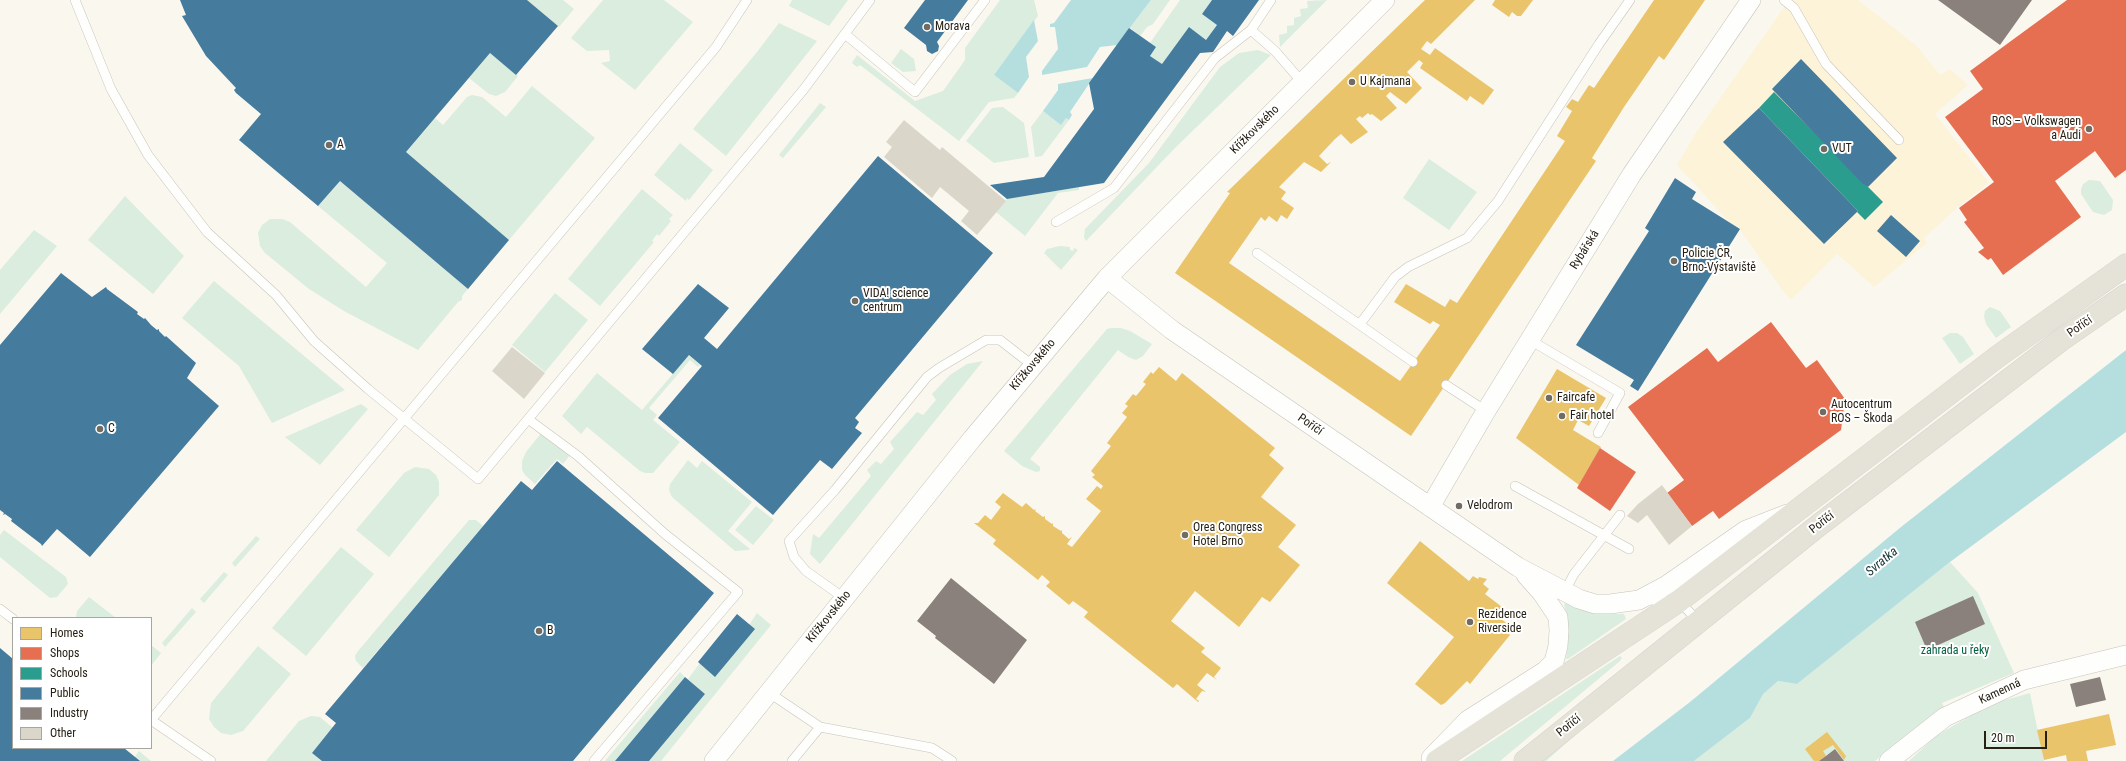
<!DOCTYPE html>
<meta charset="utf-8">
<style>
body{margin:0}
#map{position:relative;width:2126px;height:761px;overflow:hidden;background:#faf7ef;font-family:"Roboto Condensed",sans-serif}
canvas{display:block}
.legend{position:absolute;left:12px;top:617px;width:140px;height:132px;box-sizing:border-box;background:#fff;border:1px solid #a8a6a1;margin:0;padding:5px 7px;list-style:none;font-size:12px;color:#262114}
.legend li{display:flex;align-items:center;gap:8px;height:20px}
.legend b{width:20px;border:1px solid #a8a6a1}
.scale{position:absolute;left:1984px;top:731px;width:63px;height:18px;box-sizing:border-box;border:2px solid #262114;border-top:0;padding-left:5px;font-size:12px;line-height:14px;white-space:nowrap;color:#262114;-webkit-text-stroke:3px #fff;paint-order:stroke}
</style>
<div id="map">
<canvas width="2126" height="761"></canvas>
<ul class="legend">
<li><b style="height:11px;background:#e9c46a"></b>Homes</li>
<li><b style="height:11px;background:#e76f51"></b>Shops</li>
<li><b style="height:11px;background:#2a9d8f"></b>Schools</li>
<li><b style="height:11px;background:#457b9d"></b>Public</li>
<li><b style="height:11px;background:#8a817c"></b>Industry</li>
<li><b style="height:11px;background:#dbd6ca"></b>Other</li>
</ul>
<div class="scale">20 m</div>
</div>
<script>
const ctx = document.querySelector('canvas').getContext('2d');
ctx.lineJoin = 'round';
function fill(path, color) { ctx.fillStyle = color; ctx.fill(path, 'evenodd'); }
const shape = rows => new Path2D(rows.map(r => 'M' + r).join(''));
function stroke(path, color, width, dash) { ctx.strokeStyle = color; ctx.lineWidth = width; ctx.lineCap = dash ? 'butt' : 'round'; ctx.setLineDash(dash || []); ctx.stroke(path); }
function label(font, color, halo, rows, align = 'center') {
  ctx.font = font + ' "Roboto Condensed",sans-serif'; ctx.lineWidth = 4; ctx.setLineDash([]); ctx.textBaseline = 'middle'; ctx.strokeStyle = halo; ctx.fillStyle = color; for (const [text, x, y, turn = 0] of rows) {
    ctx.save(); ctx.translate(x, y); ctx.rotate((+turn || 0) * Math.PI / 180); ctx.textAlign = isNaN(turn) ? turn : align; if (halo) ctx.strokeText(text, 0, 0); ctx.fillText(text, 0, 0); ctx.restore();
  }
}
fill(shape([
 [1789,0,1858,0,1917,46,1940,75,1950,69,1968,85,1935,114,1989,183,1958,207,1924,238,1927,243,1874,287,1837,254,1791,300,1783,291,1738,227,1731,224,1677,165,1695,134]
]), '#fdf3d8');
fill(shape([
 [527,0,563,0,574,9,559,27],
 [603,0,664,0,693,22,635,90,601,63,610,61,609,50,587,51,571,38],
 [792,0,848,0,829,26,789,6],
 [1000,0,1034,0,1038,16,994,75,1018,93,1014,98,989,102,959,141,860,65,857,67,852,63,857,55,915,101,943,91,965,60,965,48],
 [1151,0,1170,0,1153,24,1147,27,1140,36,1130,28],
 [1180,0,1212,0,1202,14,1217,25,1206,40,1189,27,1162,64,1150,56,1156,47,1150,43],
 [1327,0,1280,47,1279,35,1287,33,1287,26,1294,25,1294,18,1301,16,1300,9,1308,8,1307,1],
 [779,23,817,41,726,156,693,129,757,52],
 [901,49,914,59,916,71,903,72,891,63],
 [1258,50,1271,55,1175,148,1086,241,1084,237,1085,229,1149,163,1220,67,1239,53],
 [490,53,518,76,505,92,496,96,489,94,469,78],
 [532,86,595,138,509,240,406,152,435,118,443,125,467,97,472,95,482,97,506,117],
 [820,103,826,107,783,158,779,155],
 [1003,107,1024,123,1029,157,994,163,966,141,992,108],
 [1043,111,1061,124,1066,118,1069,120,1042,156,1035,157,1031,127],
 [680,143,713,170,689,200,687,198,686,201,654,175],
 [1429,159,1477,192,1449,230,1403,198],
 [2089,180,2100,181,2113,200,2112,210,2104,215,2093,212,2081,194,2081,189,2083,184],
 [340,181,468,289,462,296,462,300,458,302,418,350,344,311,309,289,265,253,260,246,258,233,262,225,270,219,282,219,290,222,366,287,387,263,318,206],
 [1079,187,1079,190,1058,193,1025,236,996,212,1007,199],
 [642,189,673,215,669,219,671,221,659,236,657,234,652,241,654,242,600,306,568,279],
 [125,196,184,256,153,294,88,240],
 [34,230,57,246,0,314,0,270],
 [1060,246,1070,247,1070,250,1073,251,1074,248,1078,250,1061,270,1044,253,1047,249],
 [214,281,345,390,272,423,239,366,182,318],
 [555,293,588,320,545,372,512,345],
 [1990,307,2000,311,2011,327,1996,338,1986,324,1984,316,1985,311],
 [1111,328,1121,328,1130,331,1152,344,1143,356,1136,360,1128,357,1118,350,1030,459,1040,467,1040,471,1036,472,1022,466,1004,451,1107,329],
 [1950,333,1957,333,1963,337,1974,354,1960,364,1942,338],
 [689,355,700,365,698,367,690,360,649,408,657,415,653,420,680,442,653,473,645,473,640,471,587,427,581,434,562,416,597,373,642,410],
 [983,361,820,564,810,554,813,534,819,538,871,476,867,470,876,461,881,464,894,449,890,442,917,412,923,415,936,400,932,394,950,375,967,364],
 [361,404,368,409,320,465,285,437],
 [542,432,571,454,563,464,557,459,535,484,525,475,522,470,522,461,526,452],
 [688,460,697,468,702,461,752,502,728,531,750,549,748,550,735,551,672,497,669,490,670,484],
 [415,467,429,469,436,475,439,482,439,495,389,557,356,530,404,473],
 [756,506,774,520,753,545,735,530],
 [469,520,476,520,483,526,363,668,356,661,355,656,358,651],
 [4,530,66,577,68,584,57,597,50,598,0,557,0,535],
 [256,536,260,539,235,567,232,563],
 [341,547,374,574,306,656,272,628],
 [1950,562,1978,593,2014,673,1942,703,1944,707,1875,761,1694,761,1750,718,1763,693,1778,681,1797,684],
 [224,572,228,575,204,603,200,599],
 [89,597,116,618,76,618,77,611],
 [1567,602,1594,613,1624,614,1626,619,1568,659,1566,659,1568,645,1567,616,1564,604],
 [192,608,196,612,165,647,162,643],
 [757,613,771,625,661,761,649,761,705,694,688,679,700,663,715,676],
 [151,645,161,653,151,666],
 [258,646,291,674,243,731,231,735,221,733,214,727,209,719,211,703],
 [1620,656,1622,658,1620,661,1500,761,1462,761],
 [1652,667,1546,761,1538,761],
 [680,672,685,677,615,761,605,761],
 [2030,693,2044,761,1909,761,1937,735,1972,715,2002,701],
 [311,716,320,717,333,728,312,753,322,761,266,761,299,721],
 [139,751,151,761,138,761,134,758]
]), '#daedde');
fill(shape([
 [1071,0,1151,0,1117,45,1100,47,1087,67,1042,75,1042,71,1058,49,1055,27,1050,27,1050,24,1054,23],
 [1034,20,1038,41,1026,57,1029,77,1018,93,994,75],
 [1093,78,1070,112,1072,115,1069,120,1066,118,1061,125,1043,111,1058,90,1058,84],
 [2126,350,2126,432,1950,562,1797,684,1778,681,1763,694,1750,718,1694,761,1613,761,1690,702,1901,527]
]), '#b5dfdf');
fill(shape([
 [1425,0,1475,0,1431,44,1427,41,1421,49,1430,55,1435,48,1494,90,1483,105,1470,96,1467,101,1420,68,1423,63,1419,60,1407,72,1422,88,1406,104,1390,92,1386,96,1397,108,1381,121,1372,114,1370,115,1368,113,1362,118,1360,116,1356,119,1368,132,1351,144,1341,134,1335,139,1319,156,1327,164,1331,162,1321,172,1304,162,1279,187,1286,192,1281,199,1294,208,1287,219,1281,215,1277,222,1269,216,1265,221,1261,217,1229,263,1400,381,1440,325,1433,321,1430,324,1394,302,1406,284,1445,307,1450,299,1457,303,1565,141,1557,136,1572,111,1566,107,1572,99,1578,102,1589,85,1594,88,1654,0,1705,0,1664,60,1659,56,1624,107,1592,158,1596,161,1411,436,1175,273,1230,193,1227,192],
 [1495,0,1533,0,1521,16,1517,16,1512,12,1509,17,1492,5],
 [1159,367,1176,381,1182,373,1275,448,1269,455,1284,468,1261,497,1296,525,1278,547,1300,565,1270,602,1262,597,1239,627,1195,591,1171,621,1205,648,1201,652,1221,668,1214,677,1217,680,1207,673,1197,685,1206,692,1202,691,1196,699,1199,701,1198,702,1177,684,1173,688,1084,617,1088,612,1073,601,1069,605,1046,586,1050,582,1042,575,1038,580,993,544,996,540,974,523,978,523,985,515,991,520,1001,507,995,502,1003,493,1022,507,1026,503,1034,510,1036,509,1035,511,1043,517,1045,516,1045,519,1052,524,1053,523,1053,526,1061,531,1062,530,1062,533,1069,539,1072,537,1067,544,1072,547,1101,511,1086,499,1097,486,1101,489,1103,486,1092,477,1095,475,1091,471,1111,446,1107,443,1127,417,1122,413,1128,406,1125,404,1133,394,1136,396,1146,384,1143,382,1151,372,1153,374],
 [1557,369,1606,398,1589,426,1578,420,1573,430,1601,447,1579,485,1516,438],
 [1420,541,1469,581,1473,576,1478,579,1479,577,1487,579,1483,584,1489,589,1485,594,1506,610,1500,618,1510,626,1506,631,1510,635,1470,684,1467,681,1445,703,1441,705,1415,684,1454,637,1387,583],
 [2109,714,2116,745,2086,751,2088,761,2067,761,2066,755,2044,760,2037,730],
 [1827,732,1846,756,1844,760,1833,745,1823,751,1826,756,1819,761,1814,761,1805,749]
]), '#e9c46a');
fill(shape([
 [2067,0,2126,0,2126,170,2115,178,2095,151,2055,181,2081,217,2003,275,1991,258,1988,260,1978,252,1984,248,1964,222,1967,220,1959,208,1994,182,1945,117,1983,89,1970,71],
 [1771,322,1806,368,1817,360,1845,399,1841,430,1719,519,1713,511,1692,526,1667,493,1684,480,1628,407,1707,348,1718,362],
 [1600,448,1636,472,1610,511,1577,488]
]), '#e76f51');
fill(shape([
 [1774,92,1883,202,1865,220,1857,212,1858,211,1759,108]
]), '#2a9d8f');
fill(shape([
 [180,0,527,0,558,26,516,75,490,53,406,152,509,240,468,289,340,181,318,206,239,140,261,114,236,93,234,90,236,88,206,56,182,16,186,15],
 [925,0,968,0,937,42,939,46,938,51,932,54,927,51,926,45,904,28],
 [1212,0,1259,0,1233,36,1227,31,1213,52,1200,53,1104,183,1007,199,990,185,1044,177,1094,109,1089,83,1129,28,1156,47,1150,56,1162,64,1189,27,1206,40,1217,25,1202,14],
 [1801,59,1897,158,1868,187,1862,183,1772,89],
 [1759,108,1858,211,1824,244,1723,142],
 [878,156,993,253,855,418,859,422,855,428,862,433,832,469,820,460,773,515,658,418,702,366,689,355,673,374,642,349,698,284,729,308,704,338,717,349],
 [1675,178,1696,192,1692,199,1740,229,1638,391,1630,386,1634,380,1576,345,1649,231,1645,228],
 [1891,215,1920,241,1906,257,1877,231],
 [61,273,92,297,106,287,107,289,138,312,137,314,144,319,145,318,151,325,157,330,159,329,159,331,165,337,166,336,196,363,187,378,219,406,90,557,57,529,42,546,41,544,11,521,12,519,5,514,3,515,4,513,0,510,0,345],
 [557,461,714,593,573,761,322,761,312,753,336,723,325,714,521,481,532,490],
 [737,614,755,629,715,677,698,662],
 [0,648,13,659,13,748,124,748,140,761,0,761],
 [685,677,705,694,649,761,615,761]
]), '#457b9d');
fill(shape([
 [1938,0,2032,0,2000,45],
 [951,578,1027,640,994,684,935,638,936,636,917,621],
 [1973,596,1985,624,1927,650,1915,622],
 [2100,677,2106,700,2076,707,2070,684],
 [1835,749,1844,761,1819,761,1826,756]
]), '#8a817c');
fill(shape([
 [904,120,940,150,942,147,1006,201,977,235,961,221,969,211,940,187,932,198,884,157,892,147,886,142],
 [512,347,545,373,524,399,492,371],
 [1662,485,1692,526,1669,545,1647,515,1638,523,1627,516,1638,504]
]), '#dbd6ca');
const lane = shape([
 [75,0,111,89,148,155,207,232,276,295,314,341,368,389,478,479,804,89,870,0],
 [1784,0,1794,8,1826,64,1899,140],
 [1251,30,1275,51,1302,82],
 [845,34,915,92,985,0],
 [1056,222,1114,188,1215,58,1251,30,1271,0],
 [1257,253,1413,362],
 [1360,324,1395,277,1408,267,1467,238,1498,201,1599,44,1630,0],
 [1530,340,1620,393,1598,433],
 [1446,385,1486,411],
 [528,419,578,456,665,534,738,592,594,761],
 [1515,486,1629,549],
 [1565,591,1574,574,1620,515],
 [844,598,806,571,794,557,789,541,835,490,927,377,939,368,986,340,1000,340,1032,365],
 [1647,600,1679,601,1698,621],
 [0,609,13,619],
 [768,692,820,727,932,748,952,761],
 [151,720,716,47,747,0],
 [151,720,211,761],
 [792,761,820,727]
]);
const street = shape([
 [1107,278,1172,330,1518,567,1579,599,1595,604,1610,604,1639,600,1667,585,1746,530,1787,514],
 [1430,507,1486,411,1632,174,1751,0],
 [1431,758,1468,720,1545,671,1554,662,1558,646,1559,630,1558,617,1542,593,1526,575],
 [714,761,972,439,1107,278,1385,0],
 [1889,761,1945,717,2024,680,2126,655]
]);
const primary = shape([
 [1437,761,1679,601,1997,357,2126,265],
 [1525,761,1819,525,2061,340,2126,295]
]);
stroke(lane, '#c7c3ba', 10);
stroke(street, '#c7c3ba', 20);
stroke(primary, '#d6d4cf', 23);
stroke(lane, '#fefefd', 9);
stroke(street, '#fefefd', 19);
stroke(primary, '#e5e2d7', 22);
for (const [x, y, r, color] of [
 [927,27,4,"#706c61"],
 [1352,82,4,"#706c61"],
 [2089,129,4,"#706c61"],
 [329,145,4,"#706c61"],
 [1824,149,4,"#706c61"],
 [1674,261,4,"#706c61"],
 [855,301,4,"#706c61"],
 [1549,398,4,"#706c61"],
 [1823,412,4,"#706c61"],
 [1562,416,4,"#706c61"],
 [100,429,4,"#706c61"],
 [1459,506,4,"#706c61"],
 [1185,535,4,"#706c61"],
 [1470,622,4,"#706c61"],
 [539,631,4,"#706c61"]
]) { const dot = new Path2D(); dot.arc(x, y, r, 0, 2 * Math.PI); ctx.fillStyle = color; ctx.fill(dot); stroke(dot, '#fff', 1.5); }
label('12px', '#262114', '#fff', [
 ["Morava",935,27],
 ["U Kajmana",1360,82],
 ["ROS – Volkswagen",2081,122,"right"],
 ["a Audi",2081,136,"right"],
 ["A",337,145],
 ["VUT",1832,149],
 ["Policie ČR,",1682,254],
 ["Brno-Výstaviště",1682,268],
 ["VIDA! science",863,294],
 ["centrum",863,308],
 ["Faircafe",1557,398],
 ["Autocentrum",1831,405],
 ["ROS – Škoda",1831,419],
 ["Fair hotel",1570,416],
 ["C",108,429],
 ["Velodrom",1467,506],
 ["Orea Congress",1193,528],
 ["Hotel Brno",1193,542],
 ["Rezidence",1478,615],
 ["Riverside",1478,629],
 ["B",547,631]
], 'left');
label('12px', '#262114', '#fff', [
 ["Křížkovského",1255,130,-45],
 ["Rybářská",1585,250,-58],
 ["Poříčí",2080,327,-35],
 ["Křížkovského",1033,365,-50],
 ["Poříčí",1310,425,35],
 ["Poříčí",1822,523,-38],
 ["Křížkovského",829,617,-51],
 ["Kamenná",2000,692,-25],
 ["Poříčí",1569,726,-39]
]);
label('12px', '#046042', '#fff', [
 ["zahrada u řeky",1955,651]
]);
label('italic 13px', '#153537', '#fff', [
 ["Svratka",1882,562,-40]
]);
</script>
